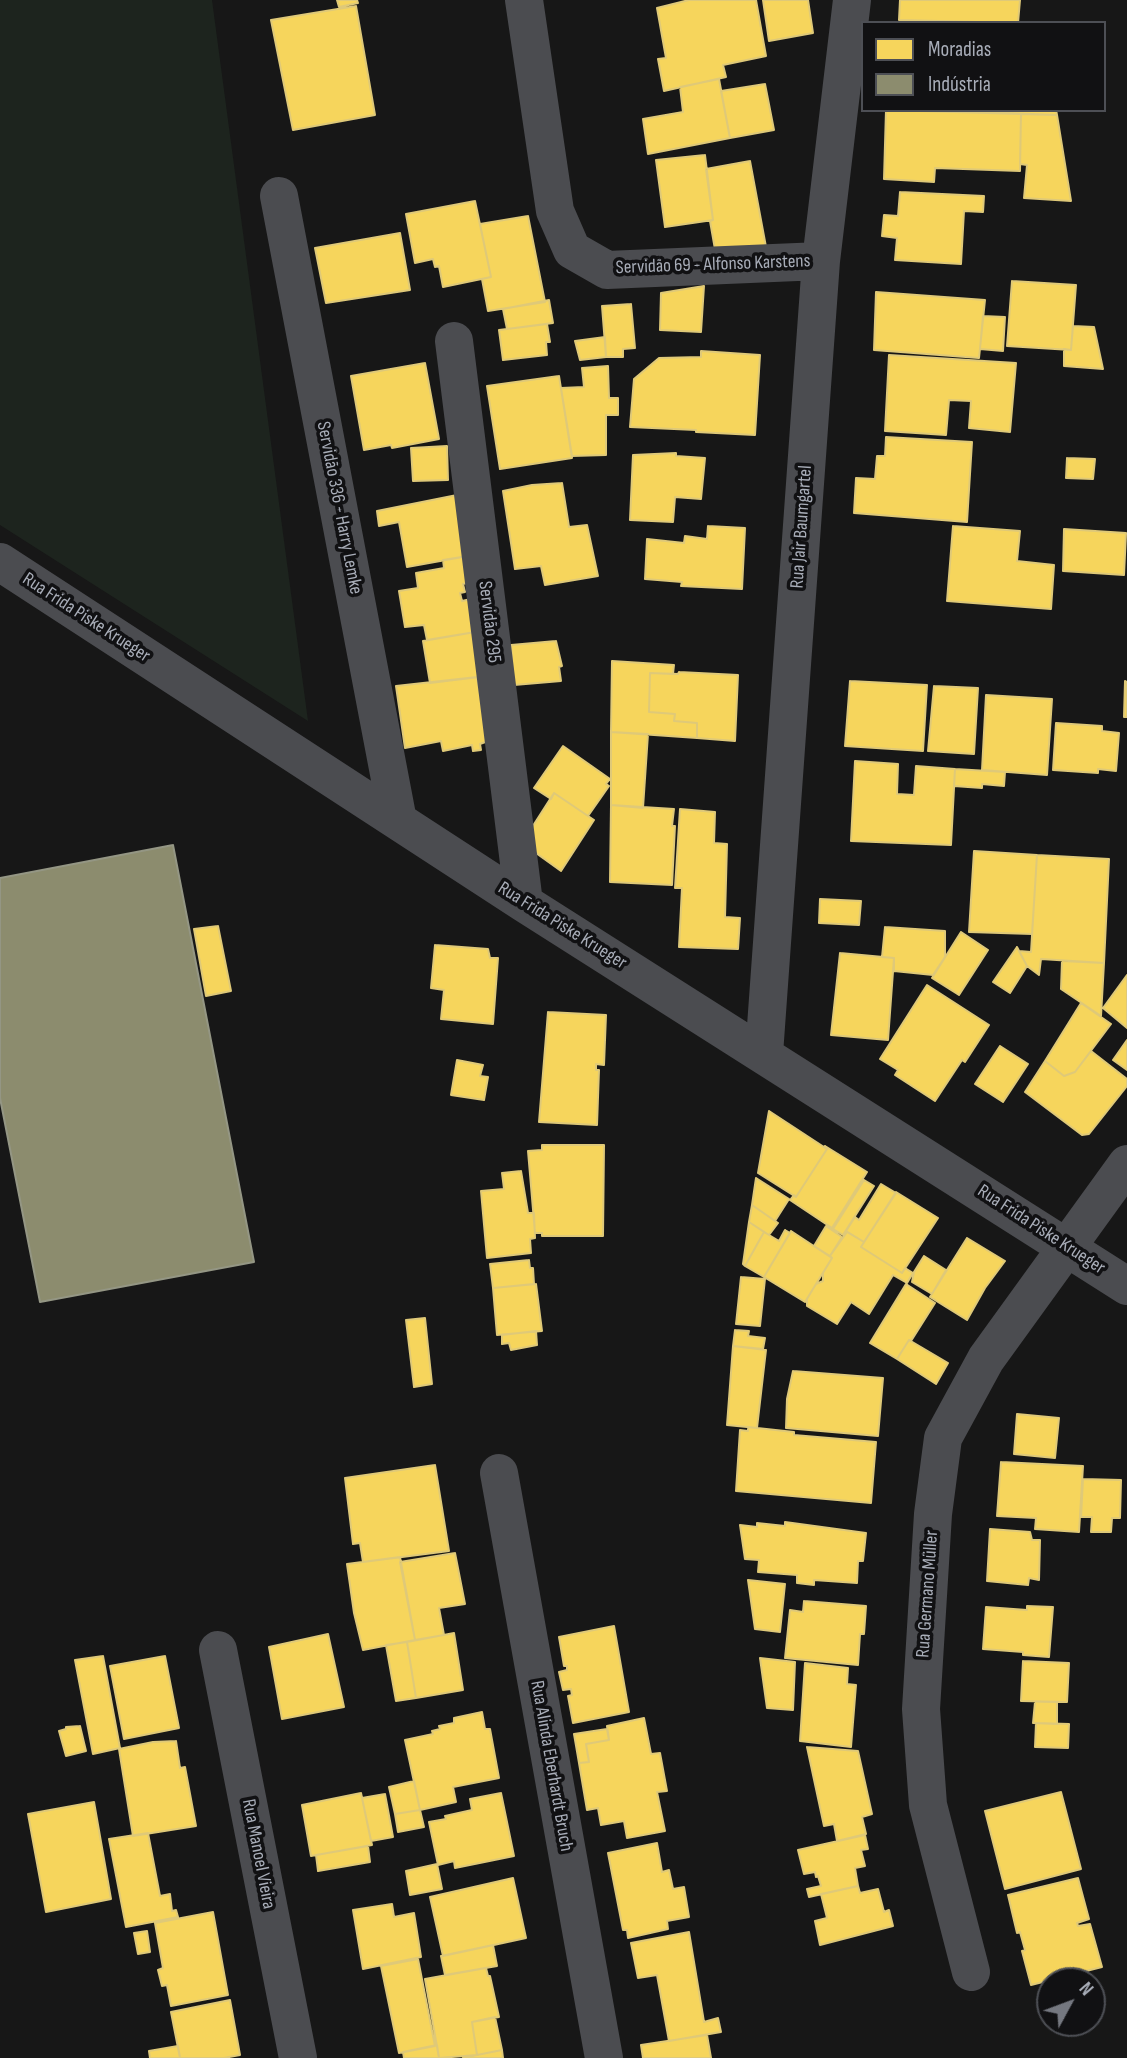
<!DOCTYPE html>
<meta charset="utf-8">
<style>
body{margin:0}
#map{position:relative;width:1127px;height:2058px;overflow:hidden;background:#171717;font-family:"Sofia Sans Condensed",sans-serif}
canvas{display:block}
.legend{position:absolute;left:861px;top:21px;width:245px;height:91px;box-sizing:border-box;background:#111113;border:2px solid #4d4f55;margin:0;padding:9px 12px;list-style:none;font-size:21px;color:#a8adb8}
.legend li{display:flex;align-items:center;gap:14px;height:35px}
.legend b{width:35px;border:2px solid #4d4f55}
.north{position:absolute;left:1036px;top:1967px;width:70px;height:70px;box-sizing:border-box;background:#111113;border:2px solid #4d4f55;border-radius:50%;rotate:49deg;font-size:19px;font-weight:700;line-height:28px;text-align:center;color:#a8adb8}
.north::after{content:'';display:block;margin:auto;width:24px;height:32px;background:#757880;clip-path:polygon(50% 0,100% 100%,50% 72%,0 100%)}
</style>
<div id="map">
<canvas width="1127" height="2058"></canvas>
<ul class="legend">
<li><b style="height:19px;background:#f6d55c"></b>Moradias</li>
<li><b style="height:19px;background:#8c8c6e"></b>Indústria</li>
</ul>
<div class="north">N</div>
</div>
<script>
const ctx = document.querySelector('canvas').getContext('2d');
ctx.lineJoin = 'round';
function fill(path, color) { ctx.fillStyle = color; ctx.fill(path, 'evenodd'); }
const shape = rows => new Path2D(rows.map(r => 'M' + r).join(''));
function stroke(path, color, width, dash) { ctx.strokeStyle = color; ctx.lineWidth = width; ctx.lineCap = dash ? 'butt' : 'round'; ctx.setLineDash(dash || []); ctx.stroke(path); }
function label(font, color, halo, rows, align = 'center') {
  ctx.font = font + ' "Sofia Sans Condensed",sans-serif'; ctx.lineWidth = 7; ctx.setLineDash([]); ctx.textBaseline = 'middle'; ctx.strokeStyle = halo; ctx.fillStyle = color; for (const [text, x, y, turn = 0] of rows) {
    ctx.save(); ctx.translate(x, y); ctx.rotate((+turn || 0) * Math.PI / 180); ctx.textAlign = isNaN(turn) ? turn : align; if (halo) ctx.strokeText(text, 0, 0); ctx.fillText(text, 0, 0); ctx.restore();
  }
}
fill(shape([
 [0,0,212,0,308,721,0,525]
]), '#1d241e');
const homes = shape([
 [337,0,357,0,358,3,339,7,337,0],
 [689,0,756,0,766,56,723,65,726,77,664,91,658,59,666,58,657,8,689,0],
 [763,0,808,0,813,33,769,41,763,0],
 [900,0,1020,0,1018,23,899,20,900,0],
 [356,6,375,115,293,130,271,20,356,6],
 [719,79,730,138,648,154,643,119,683,112,680,87,719,79],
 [765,84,774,130,730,138,721,91,765,84],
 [886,110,1021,114,1020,171,935,168,934,182,884,179,886,110],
 [983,110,1056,110,1057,115,982,112,983,110],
 [1021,114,1057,115,1071,201,1024,198,1027,165,1020,164,1021,114],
 [705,155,713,220,665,227,656,160,705,155],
 [750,161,766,247,716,255,710,221,713,220,706,169,750,161],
 [900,192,984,196,983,212,964,211,961,264,895,260,897,238,882,236,884,215,898,216,900,192],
 [475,201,491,277,443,287,439,266,435,267,433,259,415,263,406,214,475,201],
 [528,216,545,302,488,311,482,279,491,277,480,224,528,216],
 [400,233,410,290,326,303,315,248,400,233],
 [1012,281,1076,285,1071,350,1007,346,1012,281],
 [704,286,701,332,660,330,661,293,704,286],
 [876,292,985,300,979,358,874,350,876,292],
 [549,300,553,323,507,329,503,309,549,300],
 [631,304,635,348,623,349,623,357,606,357,602,306,631,304],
 [983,316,1005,317,1003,351,980,349,983,316],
 [547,324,550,342,546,342,547,355,503,360,499,330,547,324],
 [1073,326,1094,327,1103,369,1064,366,1064,349,1071,350,1073,326],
 [605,337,606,357,580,360,575,341,605,337],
 [701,351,760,355,755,435,696,432,696,430,630,427,634,379,659,358,701,357,701,351],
 [889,355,1016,363,1010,432,969,428,971,401,949,400,946,435,885,431,889,355],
 [425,363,439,439,392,448,391,445,364,450,351,376,425,363],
 [608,366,609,398,618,398,618,415,606,415,606,455,572,456,561,388,584,387,582,368,608,366],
 [559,376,572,458,500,469,487,386,559,376],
 [886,437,972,442,967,522,854,513,856,478,875,479,877,456,885,456,886,437],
 [447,446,448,480,413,481,411,448,447,446],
 [676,453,676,456,705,458,701,499,675,497,673,522,630,520,633,455,676,453],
 [1067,458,1095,459,1093,479,1066,478,1067,458],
 [562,483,569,527,587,525,598,576,545,585,541,566,515,569,503,491,532,485,562,483],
 [457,495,468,556,407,567,399,522,379,526,377,511,457,495],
 [708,526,745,528,742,589,681,586,682,582,645,579,647,539,684,543,685,536,707,539,708,526],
 [953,526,1020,531,1017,561,1054,565,1051,609,947,601,953,526],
 [1064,529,1126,533,1124,575,1063,571,1064,529],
 [468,556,472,582,463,584,465,592,460,593,462,601,475,598,481,631,427,640,424,625,405,627,399,591,418,588,416,573,444,568,443,560,468,556],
 [481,631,479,677,430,683,423,641,481,631],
 [556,641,562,666,559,667,561,681,514,685,511,645,556,641],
 [612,661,674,665,673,674,650,673,649,712,675,714,674,721,697,723,697,738,611,732,612,661],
 [679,672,738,675,735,741,697,738,697,723,674,721,675,714,649,712,650,673,678,674,679,672],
 [477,677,488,741,480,744,481,750,473,751,472,745,443,751,441,741,405,748,396,686,477,677],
 [850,681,927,685,923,751,845,746,850,681],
 [1125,681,1127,682,1127,717,1124,717,1125,681],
 [934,686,978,688,974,754,928,751,934,686],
 [986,695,1052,699,1047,775,982,770,986,695],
 [1056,723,1102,726,1102,731,1119,733,1116,771,1098,769,1098,773,1053,770,1056,723],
 [611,732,648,734,643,808,611,805,611,732],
 [563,746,610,779,606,784,609,786,588,816,554,793,551,799,534,788,563,746],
 [855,761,898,764,897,794,914,795,916,766,955,769,951,845,851,841,855,761],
 [955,769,1005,772,1004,786,982,784,982,788,954,786,955,769],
 [554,793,594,820,561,871,522,843,554,793],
 [611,805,674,809,672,826,675,826,672,885,610,882,611,805],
 [680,809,715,812,714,843,727,844,725,917,740,918,738,949,679,947,682,888,675,888,680,809],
 [974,851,1037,855,1032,934,969,932,974,851],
 [1037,855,1109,859,1104,963,1041,959,1039,975,1027,966,1019,951,1031,952,1037,855],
 [820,899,861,901,859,925,819,923,820,899],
 [218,926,231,991,206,996,194,929,218,926],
 [885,927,945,931,945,957,933,975,894,971,894,958,882,957,885,927],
 [961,932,988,950,959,995,932,978,961,932],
 [435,945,488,949,490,958,498,958,493,1024,441,1019,444,990,431,988,435,945],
 [1017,947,1027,966,1010,993,993,982,1017,947],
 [840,953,894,958,888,1040,831,1035,840,953],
 [1062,961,1104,963,1101,1016,1061,989,1062,961],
 [1127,975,1127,1028,1103,1008,1127,975],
 [927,985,989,1025,965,1062,962,1060,935,1101,895,1075,898,1070,880,1059,927,985],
 [1081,1003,1111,1024,1075,1072,1064,1076,1045,1061,1081,1003],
 [548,1012,606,1015,604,1065,596,1064,596,1070,599,1070,597,1125,539,1122,548,1012],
 [1127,1040,1127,1070,1113,1060,1127,1040],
 [1000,1046,1028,1064,1003,1102,975,1084,1000,1046],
 [1091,1051,1127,1079,1127,1086,1089,1134,1082,1135,1025,1092,1045,1061,1064,1076,1075,1072,1091,1051],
 [457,1060,483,1065,480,1076,488,1077,484,1100,451,1095,457,1060],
 [769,1111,827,1149,796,1197,758,1173,769,1111],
 [542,1145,604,1145,603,1236,542,1236,542,1233,535,1233,528,1151,542,1150,542,1145],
 [825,1146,867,1172,832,1228,790,1200,794,1195,796,1197,827,1149,824,1147,825,1146],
 [521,1171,528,1213,534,1213,535,1238,530,1239,531,1253,487,1258,481,1191,504,1189,502,1173,521,1171],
 [756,1178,789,1199,775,1221,752,1205,756,1178],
 [864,1180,874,1186,843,1235,833,1229,864,1180],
 [881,1184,896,1193,864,1242,846,1231,855,1217,859,1220,881,1184],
 [896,1192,938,1218,902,1273,861,1247,896,1192],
 [752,1205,778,1223,769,1235,749,1222,752,1205],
 [749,1222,764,1232,745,1266,743,1264,749,1222],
 [826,1226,842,1237,830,1256,814,1246,826,1226],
 [785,1230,790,1233,764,1277,745,1266,764,1232,779,1241,785,1230],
 [791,1231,832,1258,805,1302,764,1277,791,1231],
 [847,1232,864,1242,861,1247,902,1273,905,1268,913,1273,907,1283,893,1275,869,1314,851,1302,837,1324,807,1306,807,1299,816,1284,823,1281,823,1273,832,1258,830,1256,847,1232],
 [967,1238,1005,1261,985,1288,967,1320,930,1297,967,1238],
 [924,1256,946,1270,932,1294,912,1282,914,1272,924,1256],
 [529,1260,530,1268,533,1268,534,1284,493,1288,490,1264,529,1260],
 [741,1277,765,1279,760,1326,736,1324,741,1277],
 [536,1284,542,1331,497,1335,493,1288,536,1284],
 [906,1284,935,1303,911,1341,909,1340,897,1359,870,1343,906,1284],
 [425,1318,432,1384,414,1387,406,1320,425,1318],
 [735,1330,749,1331,748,1336,765,1338,763,1349,733,1346,735,1330],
 [536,1331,537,1345,511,1350,509,1343,502,1344,502,1335,536,1331],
 [909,1340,948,1363,936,1384,897,1359,909,1340],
 [733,1346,766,1350,757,1428,727,1425,733,1346],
 [793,1371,883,1378,878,1436,786,1428,787,1399,793,1371],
 [1017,1414,1059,1418,1055,1458,1014,1454,1017,1414],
 [748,1427,794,1432,794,1435,876,1442,871,1503,736,1491,740,1430,748,1431,748,1427],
 [1001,1462,1083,1466,1079,1532,1035,1529,1036,1518,997,1516,1001,1462],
 [435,1465,449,1551,363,1562,360,1543,353,1544,345,1478,435,1465],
 [1083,1479,1121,1480,1120,1518,1112,1518,1111,1532,1091,1532,1092,1517,1081,1517,1083,1479],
 [785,1522,866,1533,863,1561,858,1561,857,1583,814,1580,814,1585,797,1583,797,1575,758,1572,759,1560,745,1559,740,1525,757,1527,757,1523,785,1526,785,1522],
 [990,1529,1030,1532,1032,1540,1040,1540,1039,1580,1029,1578,1028,1585,987,1581,990,1529],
 [455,1553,465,1604,439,1608,444,1635,415,1640,400,1562,455,1553],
 [400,1557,415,1640,363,1650,354,1613,347,1564,400,1557],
 [748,1580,785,1584,780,1632,755,1629,748,1580],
 [804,1601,866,1606,864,1634,860,1634,858,1665,785,1658,790,1610,803,1612,804,1601],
 [1027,1606,1053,1607,1049,1657,1023,1655,1023,1652,983,1649,986,1607,1027,1610,1027,1606],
 [614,1626,629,1712,573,1723,568,1696,572,1695,571,1689,563,1690,559,1672,567,1670,567,1666,564,1666,559,1637,614,1626],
 [454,1633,463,1690,416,1698,407,1642,454,1633],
 [328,1634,344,1707,282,1719,269,1647,328,1634],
 [407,1642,416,1698,396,1701,386,1645,407,1642],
 [103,1656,120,1748,93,1754,75,1660,103,1656],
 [165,1656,179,1728,124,1739,110,1666,165,1656],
 [760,1658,795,1662,793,1710,767,1708,760,1658],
 [1023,1661,1069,1663,1067,1702,1021,1701,1023,1661],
 [805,1663,848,1668,847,1684,856,1685,851,1747,800,1741,805,1663],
 [1035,1702,1057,1702,1057,1724,1033,1723,1035,1702],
 [482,1712,485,1729,490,1729,499,1778,453,1787,456,1802,420,1810,405,1740,433,1734,432,1731,440,1729,439,1726,454,1723,454,1718,482,1712],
 [644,1718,651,1754,660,1753,667,1791,657,1792,665,1831,627,1838,624,1821,601,1825,598,1808,587,1810,579,1763,589,1762,586,1744,609,1740,607,1726,644,1718],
 [1036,1723,1069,1724,1068,1748,1035,1747,1036,1723],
 [80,1726,86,1751,66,1756,59,1731,66,1729,66,1727,80,1726],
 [607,1729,609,1740,586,1744,589,1762,579,1763,574,1734,607,1729],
 [176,1741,180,1768,185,1767,196,1826,133,1836,119,1749,153,1742,176,1741],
 [807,1747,858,1751,872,1814,862,1817,866,1834,837,1841,834,1824,824,1826,807,1747],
 [414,1781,420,1810,395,1814,389,1787,414,1781],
 [1061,1792,1081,1869,1005,1889,985,1811,1061,1792],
 [361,1793,372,1845,311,1856,302,1805,361,1793],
 [501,1793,514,1856,455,1868,454,1861,438,1865,429,1822,446,1819,445,1816,472,1810,470,1799,501,1793],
 [385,1794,393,1837,371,1841,362,1798,385,1794],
 [94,1802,111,1899,46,1912,28,1814,94,1802],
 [420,1810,424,1827,398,1832,395,1814,420,1810],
 [148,1833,160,1896,170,1894,172,1911,176,1910,178,1917,126,1927,109,1839,148,1833],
 [865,1835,868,1849,861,1850,865,1866,855,1868,858,1886,809,1897,807,1889,821,1886,818,1876,816,1877,815,1872,804,1874,798,1850,865,1835],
 [657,1843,662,1872,669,1870,673,1889,684,1887,689,1917,667,1921,668,1929,628,1938,627,1930,623,1930,608,1853,657,1843],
 [368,1846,370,1862,318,1871,316,1855,368,1846],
 [437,1864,442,1889,410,1895,406,1871,437,1864],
 [513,1878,526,1938,443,1956,430,1897,513,1878],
 [1078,1878,1089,1919,1077,1923,1078,1926,1090,1924,1102,1967,1031,1985,1022,1951,1025,1950,1020,1932,1017,1933,1008,1895,1078,1878],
 [858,1886,860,1893,878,1889,884,1912,889,1910,893,1926,820,1945,815,1921,827,1918,821,1894,858,1886],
 [392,1904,394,1917,414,1913,421,1957,363,1969,353,1910,392,1904],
 [213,1912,228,1995,171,2006,167,1985,162,1986,158,1970,163,1968,155,1923,213,1912],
 [147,1931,150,1952,138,1954,134,1933,147,1931],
 [689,1932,704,2022,718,2018,721,2032,669,2041,657,1975,638,1978,631,1943,689,1932],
 [493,1945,497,1966,445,1975,441,1956,493,1945],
 [418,1959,435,2046,399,2053,381,1966,418,1959],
 [486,1968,488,1976,490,1976,499,2017,472,2022,477,2055,439,2058,425,1979,486,1968],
 [230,2000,240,2055,224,2058,180,2058,171,2012,230,2000],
 [495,2017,502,2050,477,2055,472,2022,495,2017],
 [707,2035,711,2058,643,2058,641,2045,707,2035],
 [437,2045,439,2058,404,2058,403,2052,437,2045],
 [178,2046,180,2058,150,2058,149,2051,178,2046],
 [502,2050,503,2058,463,2058,477,2055,502,2050]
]);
fill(homes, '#f6d55c');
stroke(homes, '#dfc978', 2);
const industry = shape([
 [173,845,254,1262,40,1302,0,1098,0,878,173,845]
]);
fill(industry, '#8c8c6e');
stroke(industry, '#949684', 2);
stroke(shape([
 [524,0,555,211,572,250,607,270,821,261],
 [279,196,398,821],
 [454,341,524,903],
 [0,562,524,903,1127,1286],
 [764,1054,821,261,852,0],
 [499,1473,604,2058],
 [218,1650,298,2058],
 [971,1972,928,1805,921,1709,933,1514,943,1438,986,1359,1127,1164]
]), '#4b4c50', 38);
label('19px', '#a8adb8', '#111113', [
 ["Servidão 69 - Alfonso Karstens",713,265,-2],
 ["Servidão 336 - Harry Lemke",339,508,79],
 ["Rua Jair Baumgartel",802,527,-86],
 ["Rua Frida Piske Krueger",86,618,33],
 ["Servidão 295",489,622,83],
 ["Rua Frida Piske Krueger",562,926,32],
 ["Rua Frida Piske Krueger",1041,1230,33],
 ["Rua Germano Müller",928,1594,-86],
 ["Rua Alinda Eberhardt Bruch",551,1766,80],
 ["Rua Manoel Vieira",258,1854,79]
]);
</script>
